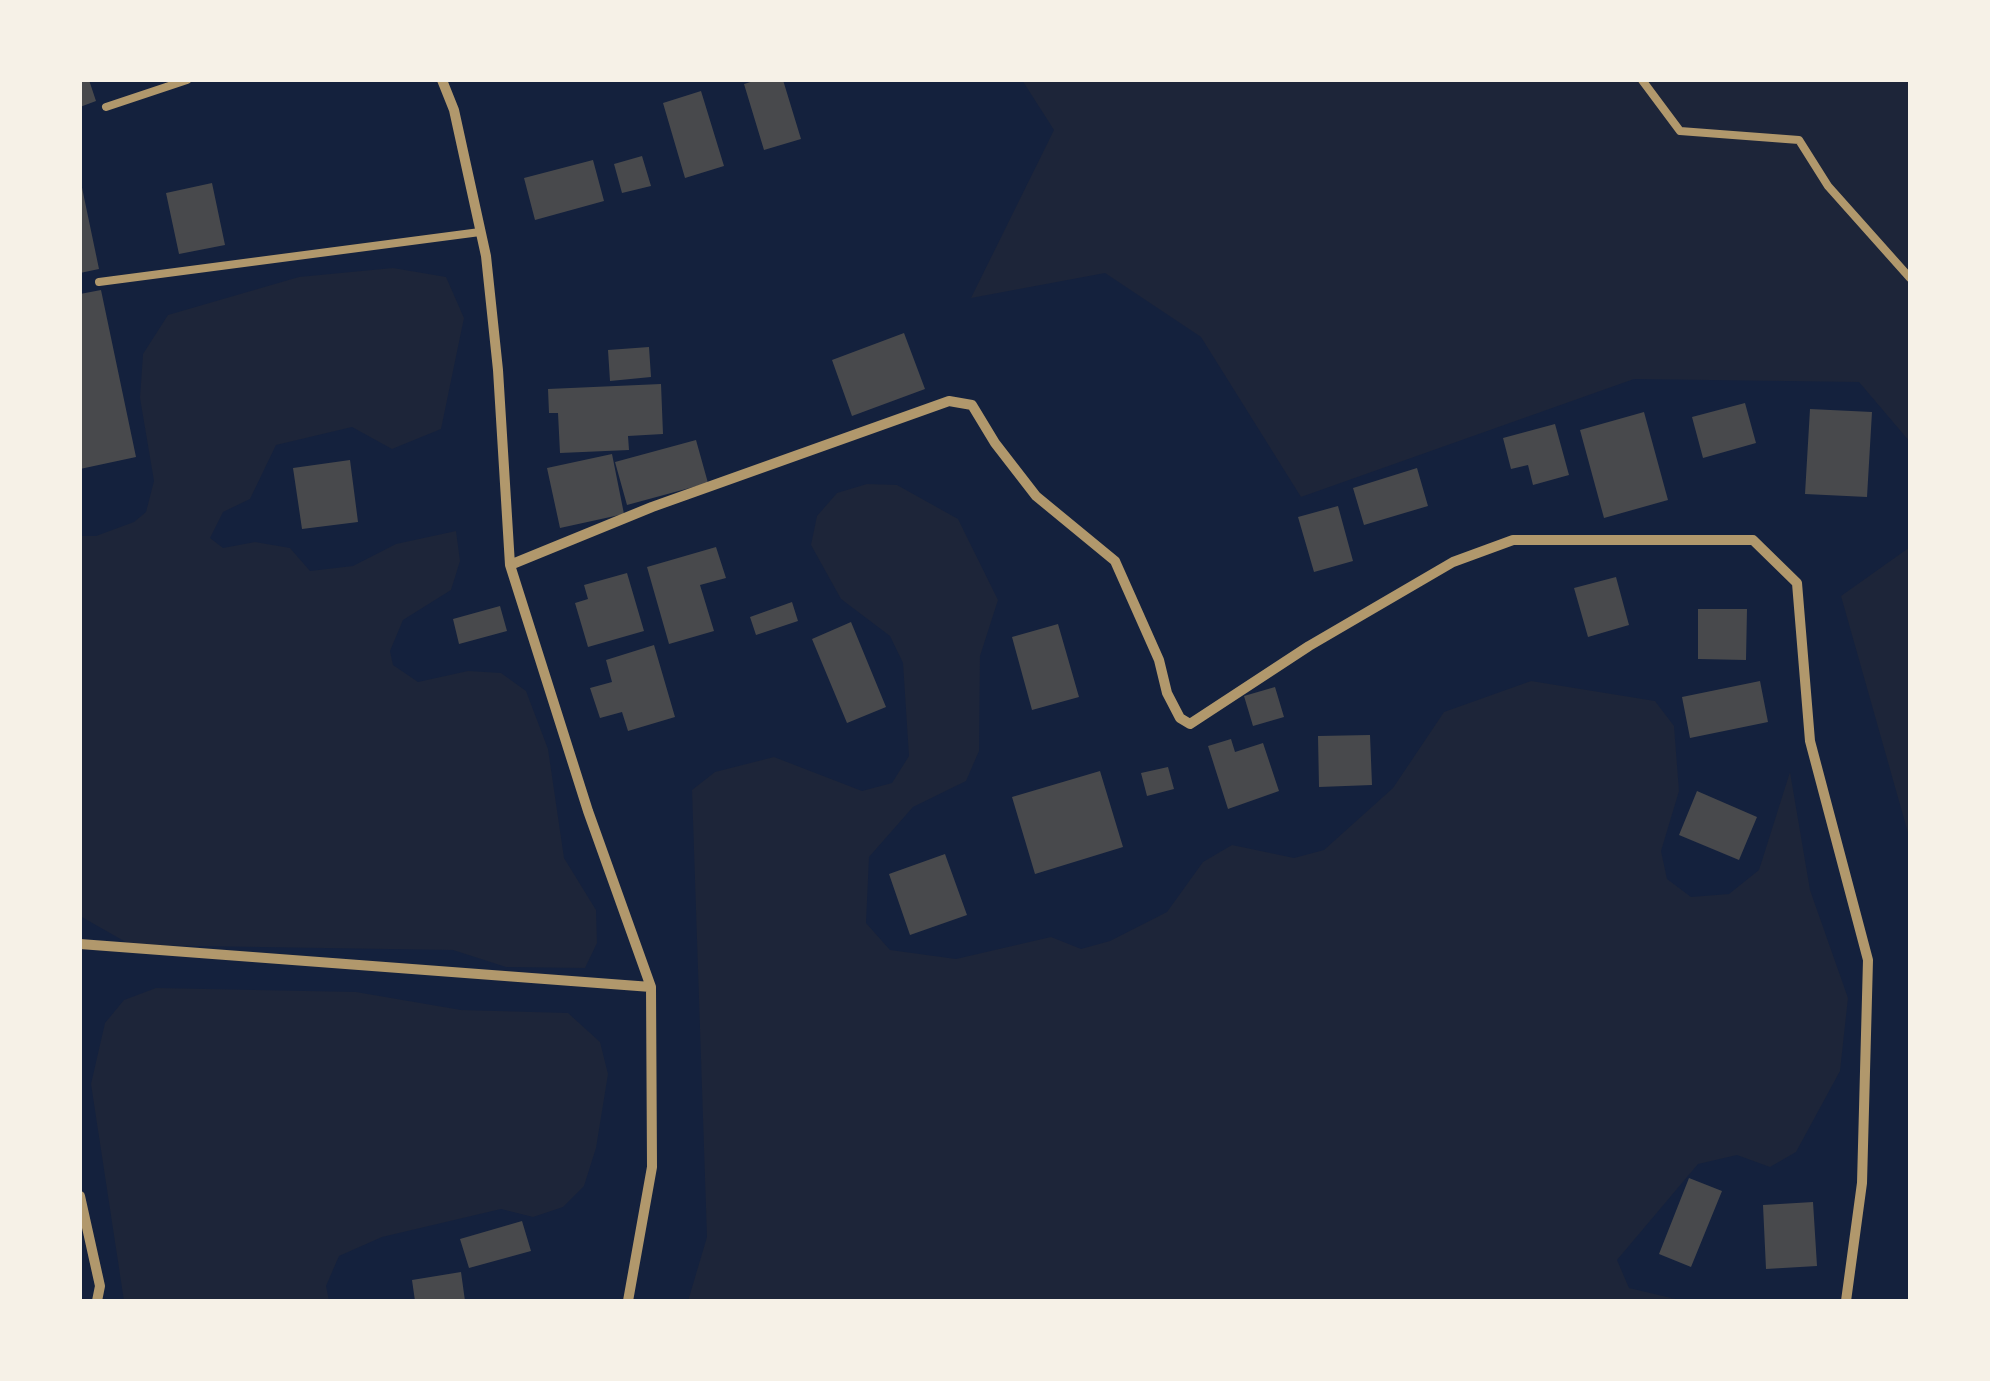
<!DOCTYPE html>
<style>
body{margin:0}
#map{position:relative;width:1990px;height:1381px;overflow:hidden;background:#14213d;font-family:"Varela Round",sans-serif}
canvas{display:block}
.frame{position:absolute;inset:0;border:82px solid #f6f1e7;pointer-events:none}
</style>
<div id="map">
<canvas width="1990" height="1381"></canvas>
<div class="frame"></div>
</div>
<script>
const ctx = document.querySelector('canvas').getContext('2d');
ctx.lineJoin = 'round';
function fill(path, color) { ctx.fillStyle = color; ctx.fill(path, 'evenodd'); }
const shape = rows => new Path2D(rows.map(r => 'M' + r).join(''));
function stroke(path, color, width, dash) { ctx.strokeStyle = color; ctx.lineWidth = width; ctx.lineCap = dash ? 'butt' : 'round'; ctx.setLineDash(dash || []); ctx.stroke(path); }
fill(shape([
 [1022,80,1910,80,1910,442,1859,382,1634,379,1301,497,1201,337,1105,273,971,298,1054,130],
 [393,268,446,277,464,318,441,429,392,449,352,427,276,445,250,499,223,512,210,538,223,548,255,542,290,548,310,571,353,566,396,544,456,531,460,561,451,590,403,620,390,651,393,665,418,682,468,671,501,673,526,691,548,749,564,858,596,910,597,943,585,968,506,967,453,950,131,945,80,916,80,536,96,536,134,522,146,512,154,481,140,398,143,354,168,315,299,277],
 [867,484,897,485,958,519,998,600,980,656,979,751,966,781,913,807,869,857,866,923,890,950,956,959,1051,937,1081,949,1110,941,1167,912,1203,862,1232,845,1294,858,1324,850,1393,788,1444,712,1531,681,1655,701,1674,726,1679,791,1661,851,1667,879,1691,897,1729,894,1759,870,1790,772,1810,890,1848,998,1840,1071,1796,1152,1770,1167,1737,1155,1698,1164,1617,1260,1629,1288,1684,1301,688,1301,707,1237,692,790,715,772,774,757,862,791,892,783,909,756,903,663,890,636,841,599,811,545,817,516,837,493],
 [1910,547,1910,840,1841,596],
 [156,988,356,992,461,1010,568,1013,600,1042,608,1074,596,1148,584,1186,563,1207,533,1217,501,1209,382,1237,339,1256,326,1286,329,1301,124,1301,91,1084,105,1023,124,1000]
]), '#1d2539');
fill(shape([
 [80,80,89,80,96,101,80,107],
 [757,80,783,80,801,139,764,150,744,84],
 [701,91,724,166,685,178,663,103],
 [642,156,651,186,622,193,614,164],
 [593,160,604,201,535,220,524,178],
 [80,178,99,269,80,273],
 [212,183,225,245,179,254,166,193],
 [101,290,136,457,80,469,80,294],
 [904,333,925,389,852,416,832,360],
 [649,347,651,377,610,381,608,350],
 [661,384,663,434,628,436,629,450,560,453,558,413,549,413,548,389],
 [1745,403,1756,443,1703,458,1692,417],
 [1810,409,1872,412,1867,497,1805,494],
 [1644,412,1668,500,1604,518,1580,430],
 [1555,424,1569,475,1533,485,1528,465,1511,469,1503,438],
 [696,440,708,483,627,505,615,462],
 [612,454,624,514,560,528,547,468],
 [350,460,358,522,302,529,293,468],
 [1417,468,1428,506,1364,525,1353,488],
 [1338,506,1353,561,1314,572,1298,517],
 [716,547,726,578,700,585,714,631,669,644,647,567],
 [627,573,644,631,588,647,575,603,588,599,584,585],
 [1616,577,1629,625,1588,637,1574,588],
 [792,602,798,621,756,635,750,617],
 [500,606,507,631,459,644,453,619],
 [1698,609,1747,609,1746,660,1698,659],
 [851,622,886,707,847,723,812,639],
 [1058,624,1079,697,1032,710,1012,637],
 [654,645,675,717,628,731,622,712,600,718,590,688,612,682,606,660],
 [1760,681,1768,722,1690,738,1682,697],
 [1275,687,1284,717,1253,726,1244,696],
 [1370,735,1372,785,1319,787,1318,736],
 [1231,739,1235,752,1263,743,1279,791,1228,809,1208,746],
 [1168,767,1174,789,1147,796,1141,773],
 [1100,771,1123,847,1035,874,1012,797],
 [1697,791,1757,817,1739,860,1679,835],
 [945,854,967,915,910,935,889,874],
 [1689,1178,1722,1191,1691,1267,1659,1254],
 [1813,1202,1817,1266,1766,1269,1763,1205],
 [522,1221,531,1251,469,1268,460,1239],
 [461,1272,465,1301,415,1301,412,1280]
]), '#48494c');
stroke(shape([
 [1642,80,1680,131,1799,140,1828,186,1910,278],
 [106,107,187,80],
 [99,282,480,232]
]), '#b1986c', 8);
stroke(shape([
 [442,80,454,110,486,256,498,370,510,565,588,811,651,987,652,1167,628,1301],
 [510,565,652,507,949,401,972,405,995,443,1036,496,1115,561,1159,660,1167,693,1180,718,1190,724,1309,646,1453,562,1513,540,1753,540,1797,583,1810,741,1868,960,1862,1183,1846,1301],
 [80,944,651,987],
 [80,1196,100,1286,97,1301]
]), '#b1986c', 10);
</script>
